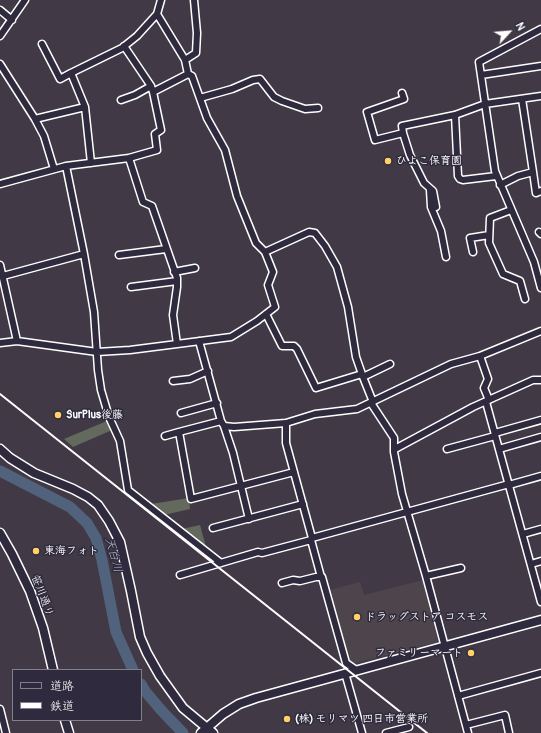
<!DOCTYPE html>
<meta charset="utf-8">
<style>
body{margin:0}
#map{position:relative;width:541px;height:733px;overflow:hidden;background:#413a46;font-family:Pangolin,"Klee One",sans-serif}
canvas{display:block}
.legend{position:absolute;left:12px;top:669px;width:130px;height:52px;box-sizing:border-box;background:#2f2a3d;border:1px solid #827f8b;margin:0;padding:5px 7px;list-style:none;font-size:12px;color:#fff}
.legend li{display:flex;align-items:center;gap:8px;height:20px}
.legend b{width:20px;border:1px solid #827f8b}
.north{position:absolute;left:489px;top:12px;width:40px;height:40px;-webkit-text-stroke:3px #2f2a3d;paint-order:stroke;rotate:64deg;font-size:11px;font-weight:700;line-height:16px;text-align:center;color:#fff}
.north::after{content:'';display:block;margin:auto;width:14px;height:18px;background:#fff;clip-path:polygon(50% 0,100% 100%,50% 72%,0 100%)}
</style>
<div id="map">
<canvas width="541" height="733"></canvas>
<ul class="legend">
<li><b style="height:5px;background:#2f2a3d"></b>道路</li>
<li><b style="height:5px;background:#fff"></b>鉄道</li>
</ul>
<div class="north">N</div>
</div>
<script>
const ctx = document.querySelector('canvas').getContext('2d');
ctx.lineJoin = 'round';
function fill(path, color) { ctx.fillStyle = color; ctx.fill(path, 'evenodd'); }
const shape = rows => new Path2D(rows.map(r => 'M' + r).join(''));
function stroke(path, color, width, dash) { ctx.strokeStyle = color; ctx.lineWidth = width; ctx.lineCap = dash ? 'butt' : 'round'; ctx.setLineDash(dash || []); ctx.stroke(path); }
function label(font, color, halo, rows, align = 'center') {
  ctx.font = font + ' Pangolin,"Klee One",sans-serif'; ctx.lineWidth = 3; ctx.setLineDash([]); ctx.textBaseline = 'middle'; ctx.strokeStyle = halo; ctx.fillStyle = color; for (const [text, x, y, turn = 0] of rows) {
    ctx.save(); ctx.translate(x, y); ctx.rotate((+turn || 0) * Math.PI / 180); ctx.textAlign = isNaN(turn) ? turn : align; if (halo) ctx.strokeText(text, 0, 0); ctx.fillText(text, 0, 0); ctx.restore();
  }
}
fill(shape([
 [423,580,438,642,352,664,347,660,327,591,360,582,364,595]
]), '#4e454c');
fill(shape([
 [107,421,112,430,73,447,64,439],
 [189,498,190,509,164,515,151,504],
 [200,525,206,547,182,529]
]), '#636a5d');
stroke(shape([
 [0,471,70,507,87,523,96,538,102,560,116,632,133,670],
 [141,684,145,691,161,710,183,733]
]), '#51637c', 11);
const street = shape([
 [0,10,12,20],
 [541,29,479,62,495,171,534,262,541,288],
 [0,36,25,0],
 [42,44,60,79,71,73],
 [124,46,151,86,153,92],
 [185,60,196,53,197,33,194,0],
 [0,64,35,119,44,136,54,169],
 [481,75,541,66],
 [402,93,404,99,367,112,375,140,403,133,402,126,455,115,485,104,541,96],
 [200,98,232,89,253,80,260,79,274,97,282,101,305,109,318,108],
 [522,99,533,172],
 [121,100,135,95,151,86],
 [455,115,458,176,460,179,463,180,496,176],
 [35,119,85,107],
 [403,133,410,155,424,183,433,191,436,207],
 [129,158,143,202,152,206,177,278,177,287,173,315,177,344],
 [91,163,85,107,71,73,122,48,137,36,157,14,161,0],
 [66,166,84,254,94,312,98,370,101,390,109,417,120,441,128,490,221,563],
 [0,184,66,166,129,158,157,150,155,134,161,130,153,92,188,74],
 [500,185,518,176,533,172,536,193,541,191],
 [430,190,431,207,441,231,446,257],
 [511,210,490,218,489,243,503,274,520,281,525,299],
 [539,232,541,234],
 [265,252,309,232,315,233,325,246,337,267,348,307,356,357,363,377,373,402],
 [473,252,470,238,489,235],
 [119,255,166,249],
 [0,265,17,341],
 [174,272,195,268],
 [3,276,84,254],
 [131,287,177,281],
 [266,314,282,346,294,346,297,349,316,388,362,374],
 [199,341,221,421,224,426,234,427,286,423,315,414,357,409,451,364,480,356,541,331],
 [0,343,17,341,97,352,130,350,177,344,231,337,257,321,275,307,268,285,273,272,265,252,256,243,237,196,225,150,207,118,192,76,188,74,185,60,157,14],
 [480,356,488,379,484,388,489,400],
 [363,377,390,364],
 [173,381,190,379,208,371],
 [486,402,541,602],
 [371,403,394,438,394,452,402,494,426,576,468,733],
 [181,413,217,403],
 [221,421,179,432,191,499,294,472],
 [286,423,286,443,312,538,311,540,321,577,322,577,346,663,356,670],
 [224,426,233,453,249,519],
 [495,433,541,420],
 [165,436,179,432],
 [395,449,473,407,533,380,541,380],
 [447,449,495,436],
 [499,449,541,437],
 [509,485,541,476],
 [213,528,303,504],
 [523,534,541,529],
 [312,538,509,484],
 [531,564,541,561],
 [180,575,258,552,262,553,311,540],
 [426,576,461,568],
 [282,583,293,580,300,581,316,577,321,577],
 [345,673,362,733],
 [458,696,541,673],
 [0,709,6,733],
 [466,725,505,715,509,733],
 [386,733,409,727]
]);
const secondary = shape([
 [0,449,10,458,34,473,73,489,88,497,98,505,109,521,120,542,131,591,140,637,147,653,160,676,183,708,213,733],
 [0,533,12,554,30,591,43,628,53,670],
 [65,720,69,733],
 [201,733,223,714,239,704,256,698,541,620]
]);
stroke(street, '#fff', 9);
stroke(secondary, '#fff', 11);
stroke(street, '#2f2a3d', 6);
stroke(secondary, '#2f2a3d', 8);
stroke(shape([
 [0,394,427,733]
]), '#fff', 2);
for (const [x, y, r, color] of [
 [388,161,4,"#ffd166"],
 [58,415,4,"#ffd166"],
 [36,551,4,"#ffd166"],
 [357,617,4,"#ffd166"],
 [471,653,4,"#ffd166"],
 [287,719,4,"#ffd166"]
]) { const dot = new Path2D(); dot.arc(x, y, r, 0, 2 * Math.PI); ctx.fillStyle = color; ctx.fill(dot); stroke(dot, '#2f2a3d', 1.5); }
label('bold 11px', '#fff', '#2f2a3d', [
 ["ひよこ保育園",396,161],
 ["SurPlus後藤",66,415],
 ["東海フォト",44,551],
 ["ドラッグストア コスモス",365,617],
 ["ファミリーマート",463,653,"right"],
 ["(株) モリマツ 四日市営業所",295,719]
], 'left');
label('11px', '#fff', '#2f2a3d', [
 ["笹川通り",42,596,69]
]);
label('italic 12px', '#b1b9c4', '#2f2a3d', [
 ["天白川",113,555,75]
]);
</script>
